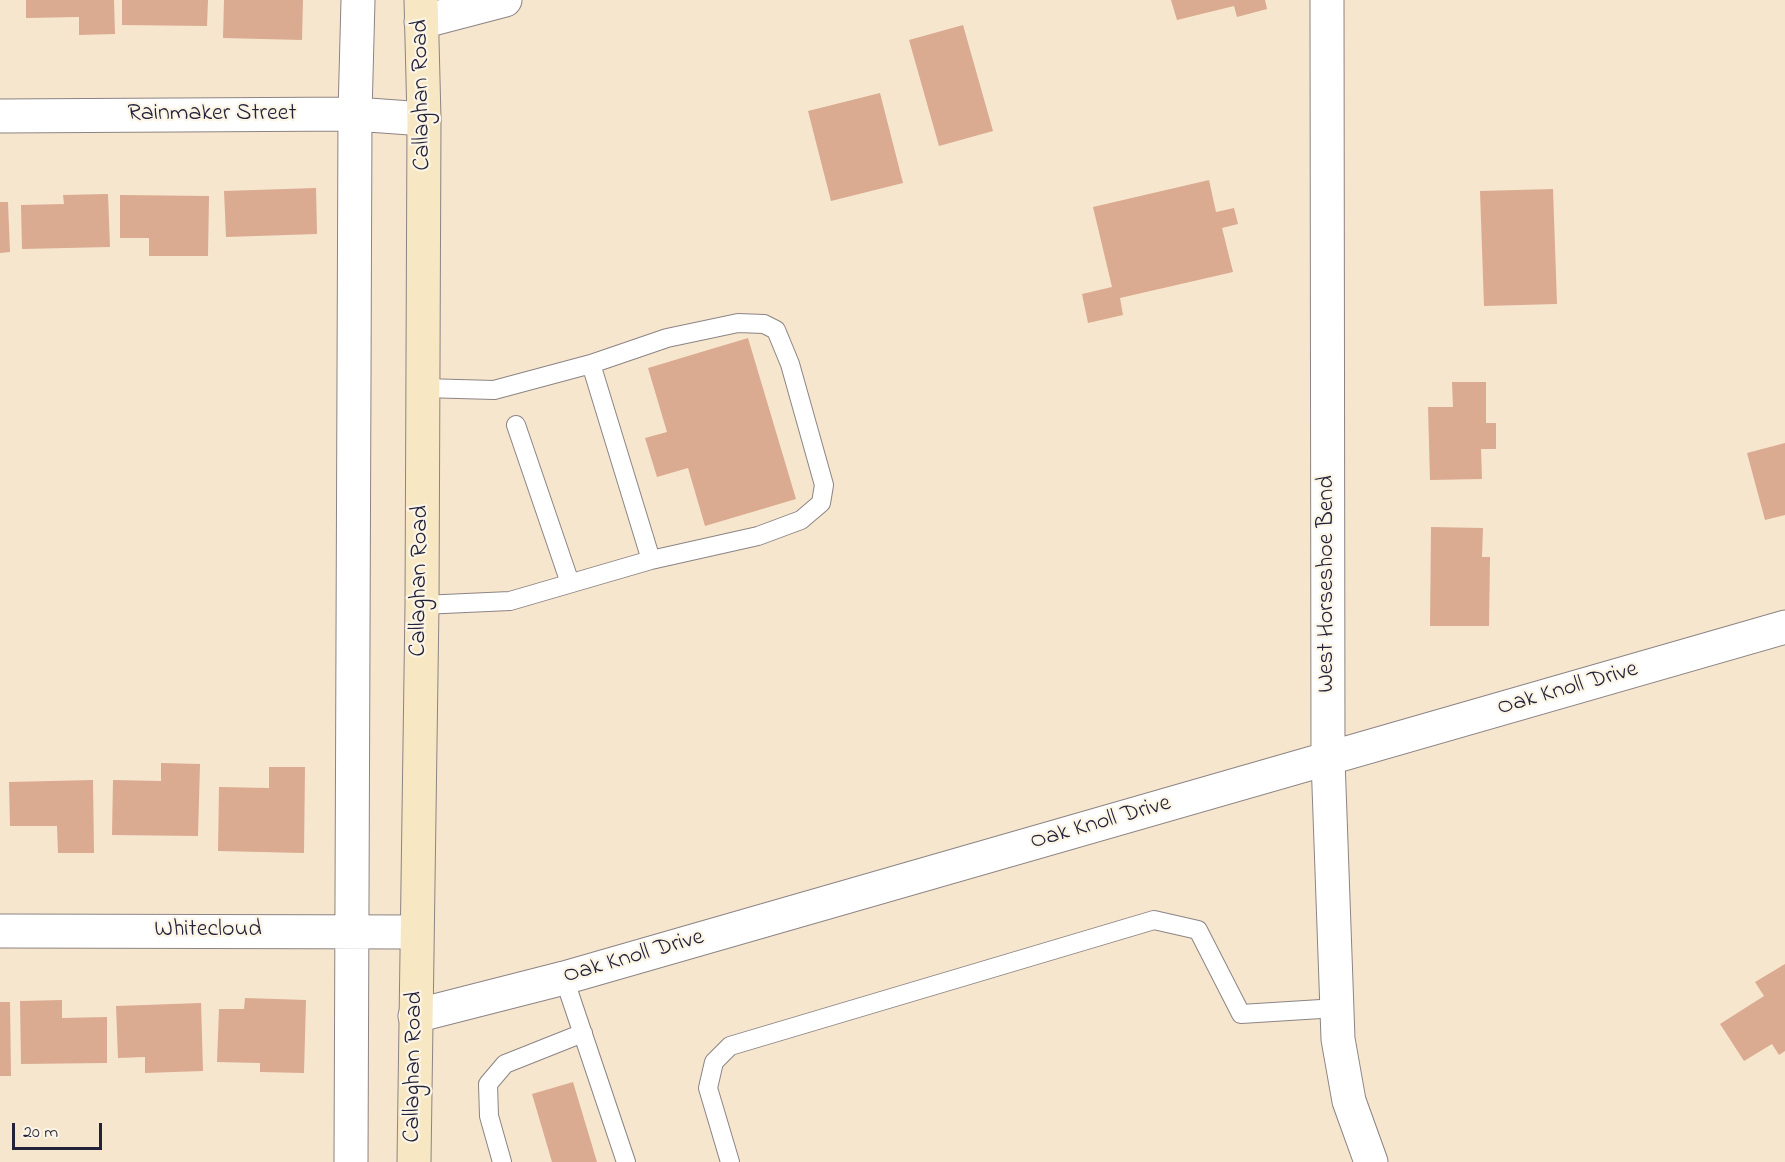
<!DOCTYPE html>
<style>
body{margin:0}
#map{position:relative;width:1785px;height:1162px;overflow:hidden;background:#f7e6ce;font-family:"Indie Flower",sans-serif}
canvas{display:block}
.scale{position:absolute;left:12px;top:1123px;width:90px;height:27px;box-sizing:border-box;border:3px solid #22223b;border-top:0;padding-left:8px;font-size:18px;line-height:21px;white-space:nowrap;color:#22223b;-webkit-text-stroke:4px #fcf5e5;paint-order:stroke}
</style>
<div id="map">
<canvas width="1785" height="1162"></canvas>
<div class="scale">20 m</div>
</div>
<script>
const ctx = document.querySelector('canvas').getContext('2d');
ctx.lineJoin = 'round';
function fill(path, color) { ctx.fillStyle = color; ctx.fill(path, 'evenodd'); }
const shape = rows => new Path2D(rows.map(r => 'M' + r).join(''));
function stroke(path, color, width, dash) { ctx.strokeStyle = color; ctx.lineWidth = width; ctx.lineCap = dash ? 'butt' : 'round'; ctx.setLineDash(dash || []); ctx.stroke(path); }
function label(font, color, halo, rows, align = 'center') {
  ctx.font = font + ' "Indie Flower",sans-serif'; ctx.lineWidth = 4.5; ctx.setLineDash([]); ctx.textBaseline = 'middle'; ctx.strokeStyle = halo; ctx.fillStyle = color; for (const [text, x, y, turn = 0] of rows) {
    ctx.save(); ctx.translate(x, y); ctx.rotate((+turn || 0) * Math.PI / 180); ctx.textAlign = isNaN(turn) ? turn : align; if (halo) ctx.strokeText(text, 0, 0); ctx.fillText(text, 0, 0); ctx.restore();
  }
}
fill(shape([
 [26,0,114,0,115,34,79,35,79,17,26,18],
 [122,0,208,0,207,26,122,25],
 [224,0,303,0,302,40,223,38],
 [1171,0,1265,0,1267,9,1237,17,1234,6,1177,20],
 [963,25,993,131,939,146,909,40],
 [880,93,903,183,831,201,808,111],
 [1209,180,1216,212,1234,208,1238,224,1222,228,1233,272,1120,298,1123,315,1088,323,1082,294,1112,287,1093,207],
 [316,188,317,234,226,237,224,191],
 [1553,189,1557,304,1484,306,1480,191],
 [108,194,110,247,22,249,21,205,64,204,63,195],
 [120,195,209,196,208,256,149,256,149,238,120,238],
 [0,202,8,202,10,252,0,253],
 [748,338,796,499,705,526,688,468,657,477,645,438,667,432,648,368],
 [1452,382,1486,382,1486,423,1496,423,1496,449,1481,449,1482,479,1430,480,1428,407,1453,407],
 [1785,443,1785,515,1765,520,1747,453],
 [1431,527,1483,528,1482,557,1490,557,1489,626,1430,626],
 [161,763,200,764,198,836,112,835,113,780,161,781],
 [269,767,305,767,304,853,218,851,219,787,269,788],
 [93,780,94,853,58,853,57,826,10,826,9,782],
 [1785,964,1785,1051,1779,1055,1772,1044,1744,1061,1720,1024,1764,996,1755,982],
 [245,998,306,1000,304,1073,260,1072,260,1063,217,1062,219,1009,244,1009],
 [62,1000,62,1018,107,1017,107,1063,21,1064,20,1001],
 [0,1002,10,1002,11,1076,0,1076],
 [201,1003,203,1071,145,1073,145,1057,118,1058,116,1006],
 [573,1082,597,1162,552,1162,532,1094]
]), '#daaa91');
const lane = shape([
 [591,364,667,338,738,323,764,324,776,330,790,364,824,485,821,503,801,520,758,536,651,560],
 [516,425,570,583],
 [422,605,510,601,651,560,591,364,494,390,423,388],
 [564,978,626,1162],
 [502,1162,489,1116,488,1084,505,1064,583,1033],
 [730,1162,708,1088,714,1062,730,1046,1154,920,1198,930,1241,1014,1337,1008]
]);
const street = shape([
 [1327,0,1328,759,1338,1039,1349,1101,1371,1162],
 [421,22,505,0],
 [0,116,355,114,424,119],
 [0,931,416,932],
 [415,1016,564,978,1785,627],
 [351,1162,355,114,358,0]
]);
const secondary = shape([
 [414,1162,422,605,424,119,421,0]
]);
stroke(lane, '#8c8484', 20);
stroke(street, '#8c8484', 35);
stroke(secondary, '#8c8484', 35);
stroke(lane, '#fff', 18);
stroke(street, '#fff', 33);
stroke(secondary, '#f7e8c3', 33);
label('24px', '#22223b', '#fcf5e5', [
 ["Callaghan Road",423,95,-91],
 ["Rainmaker Street",212,115],
 ["Callaghan Road",421,581,-89],
 ["West Horseshoe Bend",1328,584,-90],
 ["Oak Knoll Drive",1568,690,-16],
 ["Oak Knoll Drive",1101,824,-16],
 ["Whitecloud",208,931],
 ["Oak Knoll Drive",634,958,-16],
 ["Callaghan Road",415,1067,-89]
]);
</script>
